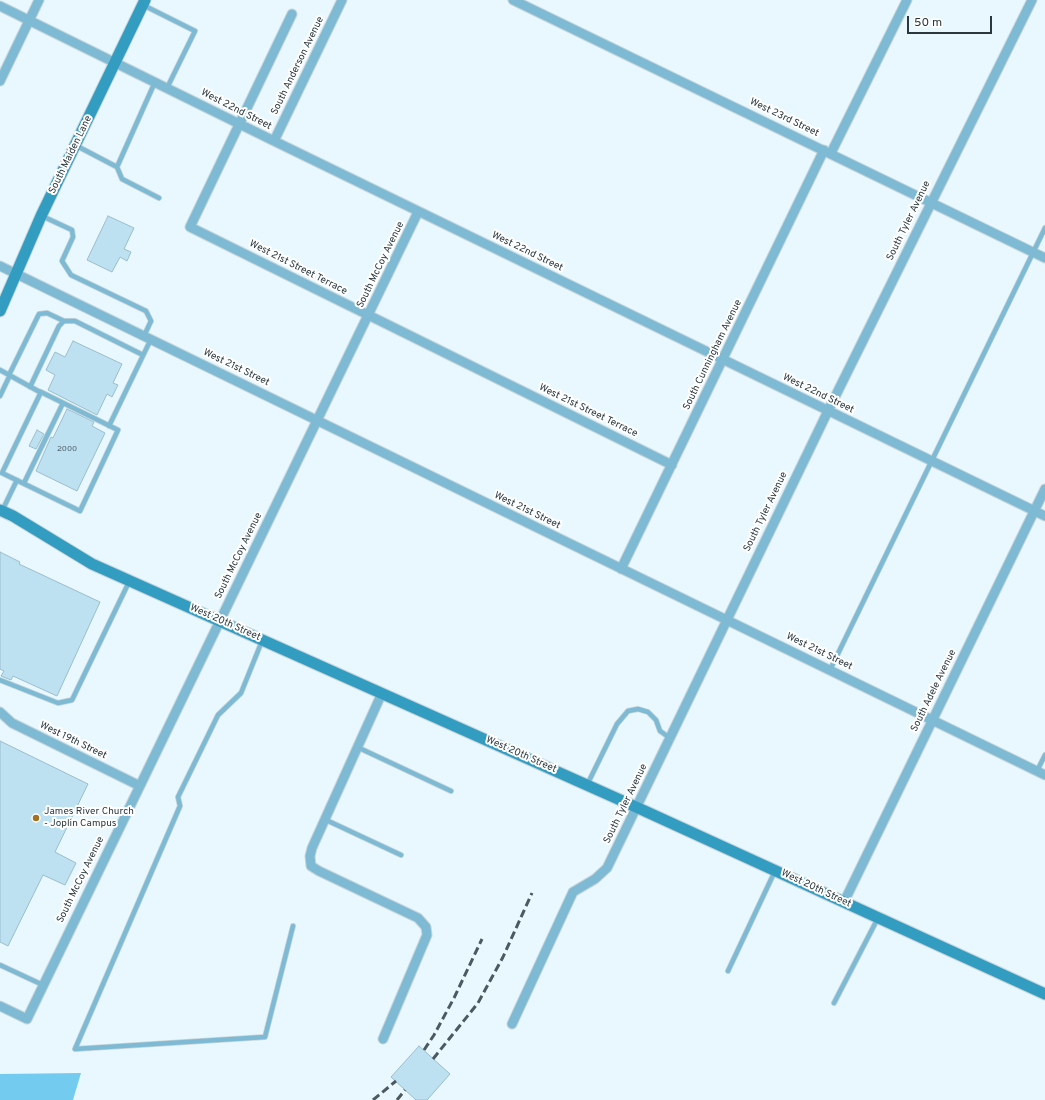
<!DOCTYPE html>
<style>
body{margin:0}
#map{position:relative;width:1045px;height:1100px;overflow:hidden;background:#e9f8fe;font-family:Overpass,sans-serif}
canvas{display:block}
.scale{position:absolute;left:907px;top:16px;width:85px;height:18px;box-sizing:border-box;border:2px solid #2a383e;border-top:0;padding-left:5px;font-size:12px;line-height:14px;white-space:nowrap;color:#2a383e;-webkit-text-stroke:3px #fff;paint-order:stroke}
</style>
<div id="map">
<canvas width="1045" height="1100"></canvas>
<div class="scale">50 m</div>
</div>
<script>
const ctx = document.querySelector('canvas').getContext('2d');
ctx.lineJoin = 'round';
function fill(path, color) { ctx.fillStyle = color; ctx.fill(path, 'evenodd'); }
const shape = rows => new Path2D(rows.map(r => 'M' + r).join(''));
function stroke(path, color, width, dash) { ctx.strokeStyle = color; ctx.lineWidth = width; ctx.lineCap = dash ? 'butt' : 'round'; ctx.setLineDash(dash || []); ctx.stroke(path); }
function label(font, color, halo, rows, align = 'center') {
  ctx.font = font + ' Overpass,sans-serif'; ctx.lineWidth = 4; ctx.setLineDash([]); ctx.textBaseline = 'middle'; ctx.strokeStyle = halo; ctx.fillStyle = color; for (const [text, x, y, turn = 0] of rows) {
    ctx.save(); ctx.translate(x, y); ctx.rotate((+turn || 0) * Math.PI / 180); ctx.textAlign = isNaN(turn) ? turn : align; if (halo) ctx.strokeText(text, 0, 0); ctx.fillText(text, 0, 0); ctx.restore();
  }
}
fill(shape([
 [81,1073,73,1100,0,1100,0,1074]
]), '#73ccef');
const building = shape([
 [108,216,134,228,124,249,131,252,127,261,120,257,112,272,87,260,108,216],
 [73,341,122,364,113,383,118,385,112,397,107,394,97,415,48,390,55,375,46,370,55,352,65,357,73,341],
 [67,409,94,422,92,426,105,433,77,491,36,471,51,437,53,438,67,409],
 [37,430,44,434,36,449,29,446,37,430],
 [0,552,20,562,19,564,100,602,57,696,13,676,11,680,1,676,4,671,0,669,0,552],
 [0,741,88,784,55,852,76,863,65,885,43,875,8,946,0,942,0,741],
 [419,1046,450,1074,427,1100,416,1100,391,1077,419,1046]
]);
fill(building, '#bde1f1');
stroke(building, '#9abdcc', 1);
const service = shape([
 [143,5,195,31,167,88],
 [75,145,117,167,155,82],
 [117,167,122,179,159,198],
 [42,216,72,230,73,237,62,261,71,275,146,311,151,321,144,336],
 [0,370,38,391,41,392,118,430,80,511,2,473,41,392],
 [9,375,39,314,47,313,64,321],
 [30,387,59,326,64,321,75,321,143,355],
 [0,396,10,375],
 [109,426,151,339],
 [24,483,63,403],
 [2,511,17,480],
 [262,641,241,693,218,715,178,797,180,806,75,1049,265,1037,293,926],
 [830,670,1045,228],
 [0,680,58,703,72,700,129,582],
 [357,747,451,791],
 [1037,771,1045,755],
 [587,785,617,724,628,711,638,709,648,712,656,720,660,731,670,738],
 [324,819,401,855],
 [0,965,43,985],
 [728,971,775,871],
 [834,1003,878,918]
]);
const minor = shape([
 [513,0,1045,258],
 [0,6,274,141,1045,516],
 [292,14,190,227,672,465],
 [0,81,39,0],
 [274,141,342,0],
 [831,153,907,0],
 [0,266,1045,775],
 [621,569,824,150],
 [382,693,312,848,310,856,311,866,319,871,418,918,426,927,427,935,383,1039],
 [0,712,12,723,140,786],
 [844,902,1045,489],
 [0,1006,27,1019,418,212],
 [512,1024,573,892,595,879,607,868,828,411,1032,0]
]);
const secondary = shape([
 [0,311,41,216,145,0],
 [0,510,13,516,92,564,636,807,1045,994]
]);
stroke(service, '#c7d5db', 6);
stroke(minor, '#c7d5db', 11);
stroke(secondary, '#c7d5db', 13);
stroke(service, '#7ebad3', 4.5);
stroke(minor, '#7ebad3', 9);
stroke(secondary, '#339cc1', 11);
stroke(shape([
 [424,1050,434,1035,454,998,482,939],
 [433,1059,478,1003,503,957,532,893],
 [373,1100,396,1081],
 [397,1100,405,1090]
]), '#4c5a60', 3, [8, 4]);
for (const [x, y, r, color] of [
 [36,818,4,"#a07224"]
]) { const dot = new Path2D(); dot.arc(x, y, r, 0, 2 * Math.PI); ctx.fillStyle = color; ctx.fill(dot); stroke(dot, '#fff', 1.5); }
label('8px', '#4f626b', null, [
 ["2000",67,449]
]);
label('10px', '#2a383e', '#fff', [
 ["South Anderson Avenue",298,66,-64],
 ["West 22nd Street",236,110,27],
 ["West 23rd Street",784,118,26],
 ["South Maiden Lane",71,155,-64],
 ["South Tyler Avenue",909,221,-64],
 ["West 22nd Street",527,252,26],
 ["South McCoy Avenue",381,265,-64],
 ["West 21st Street Terrace",298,268,27],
 ["South Cunningham Avenue",713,355,-64],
 ["West 21st Street",236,368,26],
 ["West 22nd Street",818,394,26],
 ["West 21st Street Terrace",588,411,26],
 ["West 21st Street",527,511,26],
 ["South Tyler Avenue",766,512,-64],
 ["South McCoy Avenue",239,556,-64],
 ["West 20th Street",225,623,24],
 ["West 21st Street",819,652,26],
 ["South Adele Avenue",934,691,-64],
 ["West 19th Street",73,741,26],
 ["West 20th Street",521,755,24],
 ["South Tyler Avenue",626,804,-64],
 ["South McCoy Avenue",81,880,-64],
 ["West 20th Street",816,889,25]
]);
label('10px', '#2a383e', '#fff', [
 ["James River Church",44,812],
 ["- Joplin Campus",44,824]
], 'left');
</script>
